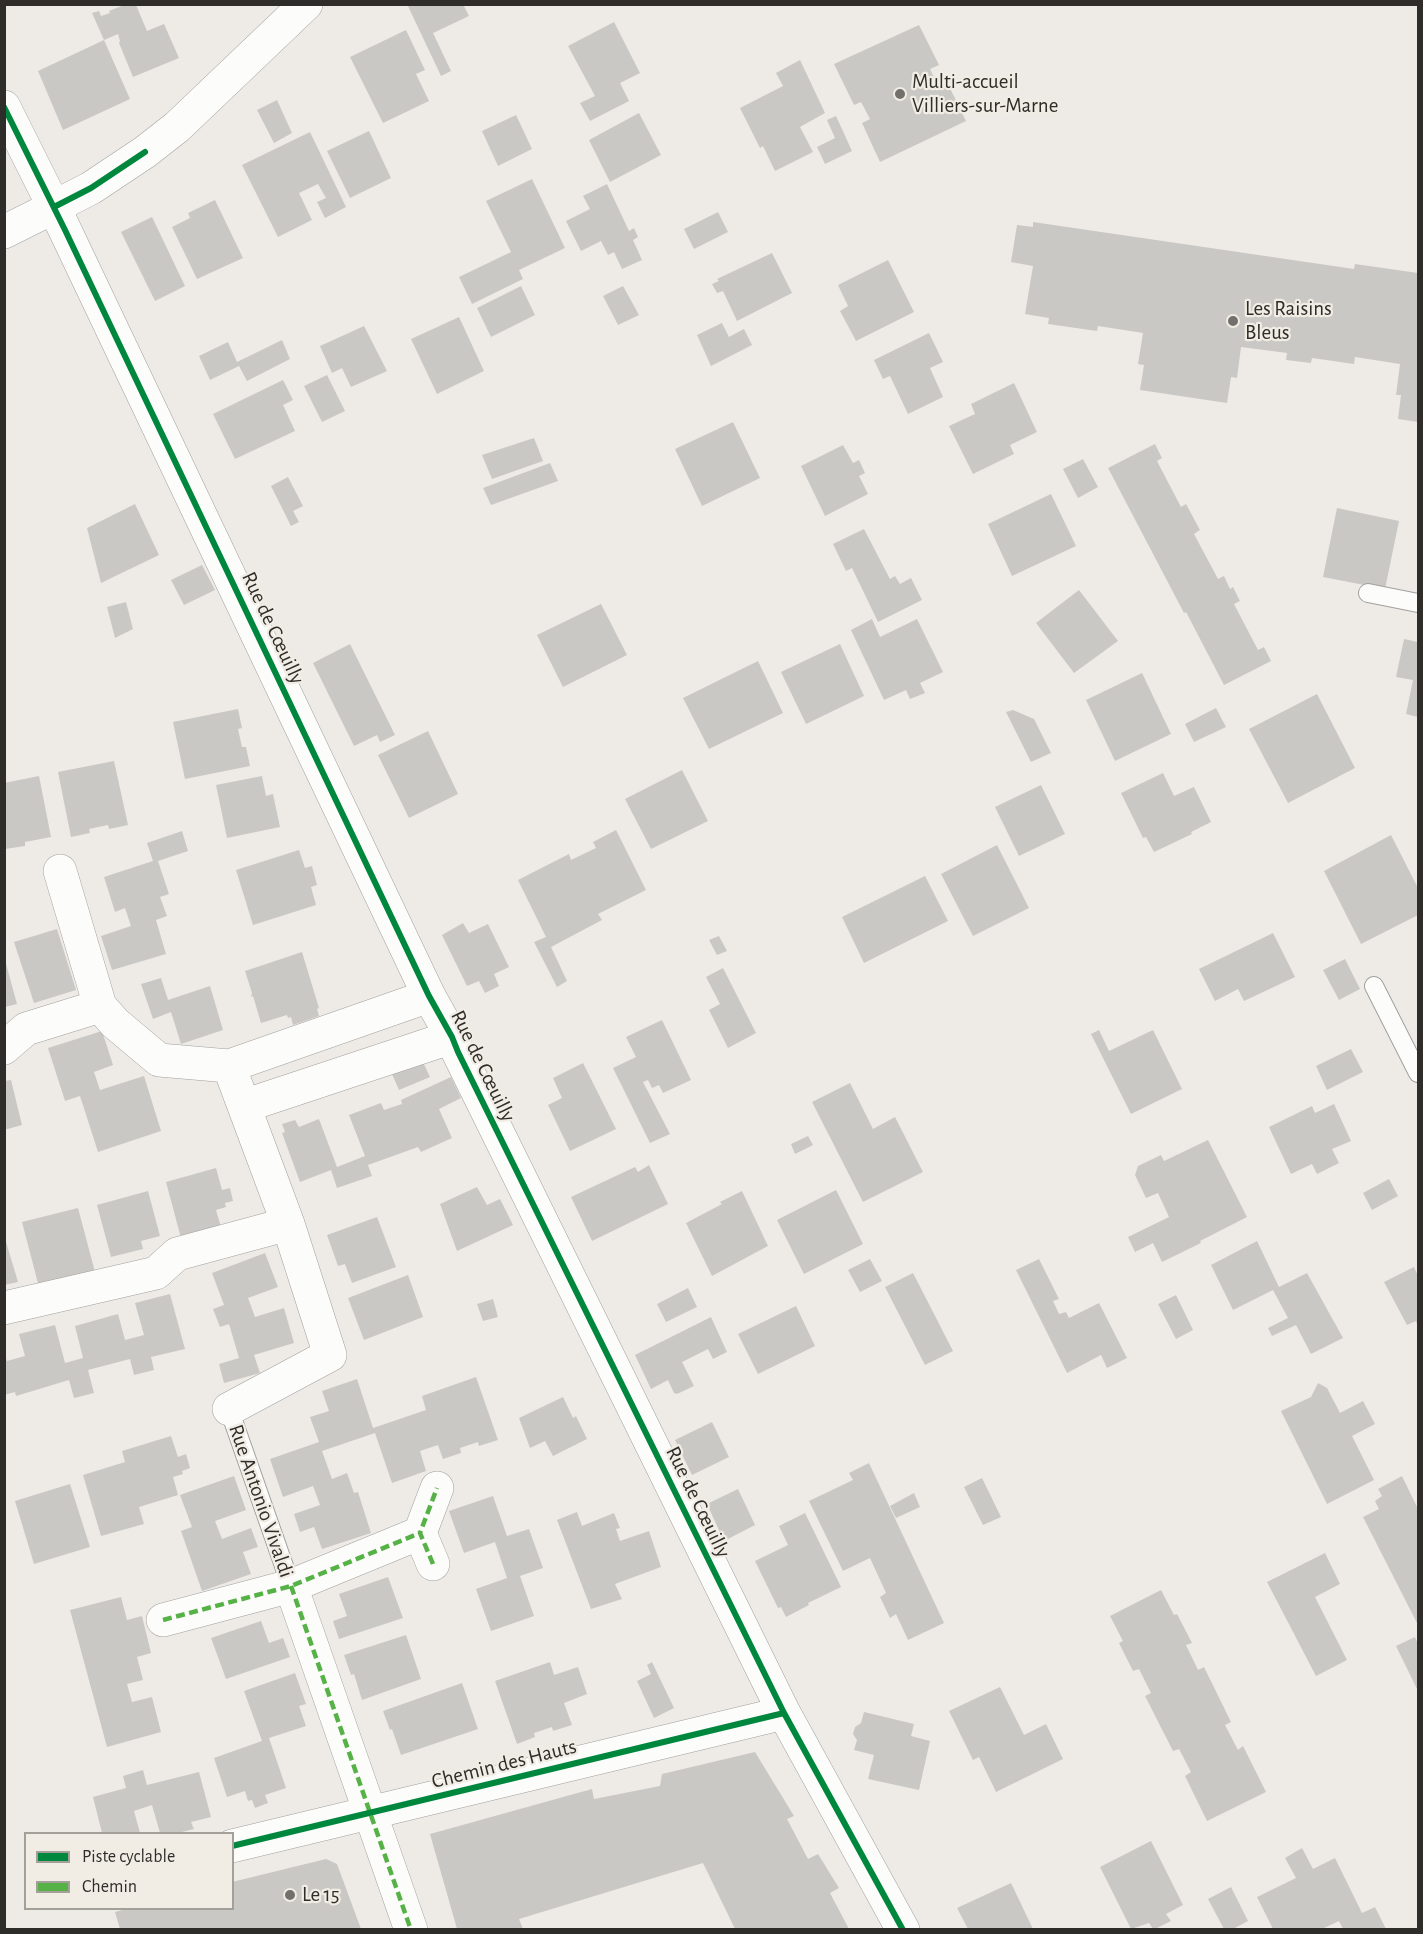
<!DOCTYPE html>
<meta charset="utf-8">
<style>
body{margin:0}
#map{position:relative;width:1423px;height:1934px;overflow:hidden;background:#eeebe7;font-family:"Alegreya Sans",sans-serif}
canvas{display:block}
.frame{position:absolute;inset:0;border:6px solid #2f2d2a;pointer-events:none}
.legend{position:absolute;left:24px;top:1832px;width:210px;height:78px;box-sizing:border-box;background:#f1ece4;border:2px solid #a3a09a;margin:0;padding:8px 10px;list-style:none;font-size:18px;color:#2f2d2a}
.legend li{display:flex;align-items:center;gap:12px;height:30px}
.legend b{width:30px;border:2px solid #a3a09a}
</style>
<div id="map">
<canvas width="1423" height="1934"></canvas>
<div class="frame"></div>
<ul class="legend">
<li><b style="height:8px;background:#00873e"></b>Piste cyclable</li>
<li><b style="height:8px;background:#56b246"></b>Chemin</li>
</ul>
</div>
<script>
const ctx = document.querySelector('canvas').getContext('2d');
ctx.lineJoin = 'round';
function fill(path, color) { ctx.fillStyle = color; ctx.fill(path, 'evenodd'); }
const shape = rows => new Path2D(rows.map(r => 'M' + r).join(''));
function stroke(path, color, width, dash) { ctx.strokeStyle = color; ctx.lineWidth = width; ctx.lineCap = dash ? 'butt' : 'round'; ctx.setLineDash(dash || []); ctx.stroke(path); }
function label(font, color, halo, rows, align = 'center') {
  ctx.font = font + ' "Alegreya Sans",sans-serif'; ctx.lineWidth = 4.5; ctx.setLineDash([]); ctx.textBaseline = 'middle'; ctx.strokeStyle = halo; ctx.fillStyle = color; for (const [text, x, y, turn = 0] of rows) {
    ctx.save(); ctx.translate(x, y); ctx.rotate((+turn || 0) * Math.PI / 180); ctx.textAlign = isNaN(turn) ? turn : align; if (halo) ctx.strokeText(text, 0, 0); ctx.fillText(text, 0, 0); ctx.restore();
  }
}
fill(shape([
 [407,4,463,4,469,16,433,33,451,71,441,76],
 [124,5,136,5,147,31,164,24,179,58,133,77,119,43,120,41,118,34,104,40,92,13,99,11,101,16,110,13,109,11],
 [614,22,640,73,620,83,629,101,590,121,580,103,595,96,568,46],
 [919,25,939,65,930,69,938,86,947,82,966,121,880,162,862,123,870,119,861,102,854,105,834,64],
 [406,30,425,70,416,74,429,101,383,123,350,57],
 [104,40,130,99,63,130,38,71],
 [800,60,825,113,800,127,813,152,775,171,763,146,760,148,740,108,783,86,776,73],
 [277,100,292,133,274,143,257,110],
 [639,113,661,155,610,182,589,140],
 [516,115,532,149,498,166,482,131],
 [836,116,852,151,825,164,817,147,835,138,827,120],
 [369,131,391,178,350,198,327,151],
 [310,132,346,207,325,218,317,202,326,198,318,184,299,193,312,220,278,237,242,165],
 [532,179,565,248,519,270,523,279,472,304,459,277,511,252,486,201],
 [607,184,629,231,634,228,638,237,633,240,642,260,622,269,614,252,608,255,601,241,581,251,566,221,590,209,583,196],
 [215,200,243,258,197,279,172,227,190,218,188,213],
 [718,212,728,232,694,249,684,229],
 [152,217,185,286,155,301,121,232],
 [1033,222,1354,269,1355,264,1418,273,1418,422,1398,419,1401,395,1396,395,1400,364,1355,357,1354,364,1312,358,1311,363,1286,360,1287,353,1241,347,1237,378,1231,377,1227,403,1140,390,1144,365,1138,364,1143,333,1098,326,1097,331,1048,324,1049,318,1025,314,1033,266,1011,262,1017,225,1033,227],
 [772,253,792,293,737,321,723,291,717,293,712,284,719,281,717,279],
 [888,260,914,312,856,341,840,311,848,306,838,285],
 [521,286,535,315,491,337,477,308],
 [623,286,639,315,618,325,603,296],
 [459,317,484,371,437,394,411,339],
 [722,323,729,337,744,329,752,345,711,366,697,335],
 [364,326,387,371,351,387,342,368,332,373,320,346],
 [929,333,943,362,930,368,943,397,908,414,890,376,883,379,874,360],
 [282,340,290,359,247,381,239,366,210,380,199,356,228,342,237,362],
 [327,375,345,411,322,422,304,386],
 [283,380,293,400,283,405,295,431,235,459,213,414],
 [1014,383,1037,432,1010,445,1014,454,973,474,949,426,975,414,971,404],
 [733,422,760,478,702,506,675,449],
 [534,438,543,461,492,479,482,455],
 [1155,444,1162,458,1157,461,1181,507,1186,504,1200,530,1194,534,1218,579,1224,576,1230,589,1233,587,1240,601,1234,604,1258,650,1264,647,1271,661,1224,685,1186,612,1184,613,1108,468],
 [843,445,853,463,859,460,865,473,859,476,868,494,825,516,801,466],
 [1083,459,1098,487,1078,498,1063,469],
 [550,463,558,481,491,505,483,488],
 [288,477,303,506,293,511,299,522,291,526,271,486],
 [1051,494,1076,546,1012,576,988,524],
 [135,504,159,555,101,583,87,528],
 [1337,508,1399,521,1385,589,1323,577],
 [864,529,890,579,895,576,900,584,911,578,922,600,878,622,852,568,846,571,833,544],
 [202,565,215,590,184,605,171,580],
 [1079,590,1118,641,1074,673,1036,623],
 [126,602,133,629,115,638,107,607],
 [601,604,627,655,563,687,537,635],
 [872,619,880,637,917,619,943,672,920,683,925,693,910,699,906,690,884,700,851,630],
 [1404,639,1418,642,1418,717,1406,714,1413,680,1396,677],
 [350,644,395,735,380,742,377,735,354,746,313,663],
 [840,644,864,696,806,724,781,672],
 [758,661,783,713,709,749,683,698],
 [1142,673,1171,734,1115,761,1086,700],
 [1317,694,1355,768,1288,803,1249,729],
 [1216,708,1226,727,1194,742,1185,724],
 [238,709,242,728,238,729,242,747,246,747,250,766,185,779,173,722],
 [1013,710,1034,719,1051,753,1031,762,1006,712],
 [428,731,458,794,409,818,378,755],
 [114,761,128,825,109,829,108,825,89,829,90,833,71,837,58,772],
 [682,770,708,821,651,849,625,799],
 [1163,773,1174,796,1194,787,1211,822,1191,832,1192,834,1154,852,1146,837,1143,838,1121,793],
 [39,776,51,837,25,842,25,846,5,849,4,783],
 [262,776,266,796,273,794,280,827,227,838,216,785],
 [1041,785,1065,834,1019,856,995,807],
 [616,830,646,890,598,914,602,920,551,947,567,981,557,987,534,942,546,937,518,880,569,854,571,860,596,848,593,842],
 [182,831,188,851,158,861,169,894,160,897,167,916,156,920,166,954,112,970,101,936,131,926,125,908,115,912,104,877,153,861,147,843],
 [1391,835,1418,888,1418,915,1361,944,1324,871],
 [997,845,1029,908,973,936,941,874],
 [299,850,305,868,312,866,317,885,311,887,316,905,253,925,236,870],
 [925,876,948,921,864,963,842,917],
 [463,923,469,933,488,924,509,967,494,974,499,986,485,993,479,981,467,986,442,935],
 [57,929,76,990,34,1003,14,942],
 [1273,933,1295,977,1244,1001,1238,989,1215,1001,1199,969],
 [719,936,727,951,717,955,709,940],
 [302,952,319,1008,317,1009,319,1016,293,1025,291,1017,288,1018,287,1015,261,1023,253,996,251,997,252,993,245,971],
 [1345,959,1360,989,1339,1000,1323,970],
 [5,960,17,1004,5,1007],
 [723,968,756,1033,728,1048,709,1010,720,1004,706,977],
 [161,978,168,1000,210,986,223,1030,181,1044,171,1012,153,1019,141,984],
 [662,1020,691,1080,663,1093,659,1085,652,1088,648,1080,643,1082,670,1134,650,1143,613,1068,636,1057,626,1037],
 [1099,1030,1109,1051,1153,1030,1182,1089,1131,1114,1091,1034],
 [102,1031,113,1065,94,1072,100,1090,144,1076,161,1131,98,1152,80,1096,65,1101,48,1048],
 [1351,1049,1363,1072,1327,1090,1316,1066],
 [422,1060,430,1077,399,1090,392,1074],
 [583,1063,616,1129,570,1151,548,1105,562,1098,553,1078],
 [451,1077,461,1098,439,1109,452,1138,421,1152,418,1147,368,1165,372,1176,337,1188,331,1170,300,1182,282,1133,285,1132,282,1124,295,1120,299,1127,319,1119,337,1167,365,1156,349,1115,381,1103,384,1110,402,1104,401,1100],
 [11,1080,22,1125,4,1130,4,1081],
 [850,1083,873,1129,895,1117,923,1172,863,1202,812,1102],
 [1334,1104,1351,1141,1332,1149,1339,1163,1317,1174,1312,1164,1291,1174,1269,1127,1312,1106,1315,1113],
 [808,1136,813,1145,795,1154,791,1144],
 [1208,1140,1247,1217,1200,1241,1201,1243,1162,1262,1153,1243,1135,1252,1128,1237,1169,1217,1158,1193,1146,1198,1135,1175,1138,1166,1161,1155,1164,1161],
 [649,1165,668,1204,592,1241,571,1197,635,1167,638,1172],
 [216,1168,222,1190,230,1188,233,1201,225,1203,226,1207,216,1210,221,1227,181,1238,166,1182],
 [1389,1179,1398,1196,1372,1210,1363,1193],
 [477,1187,487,1205,500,1199,513,1225,457,1251,440,1204],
 [836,1190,863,1244,804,1274,777,1220],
 [148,1191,160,1236,141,1241,143,1249,111,1257,97,1205],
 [742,1191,768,1246,712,1276,686,1223,722,1204,720,1202],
 [78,1208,95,1272,39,1287,22,1222],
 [377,1217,396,1267,352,1283,345,1264,338,1266,327,1235],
 [4,1235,18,1282,4,1285],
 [1257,1241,1279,1287,1307,1273,1343,1338,1311,1354,1296,1325,1272,1336,1268,1328,1288,1318,1273,1290,1233,1310,1211,1265],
 [265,1253,278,1287,248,1298,255,1317,284,1308,294,1343,254,1355,260,1373,224,1383,219,1364,239,1358,229,1324,220,1327,213,1309,224,1305,212,1273],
 [870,1259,882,1281,860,1292,848,1270],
 [1039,1259,1059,1299,1053,1301,1059,1314,1066,1312,1069,1318,1099,1303,1127,1358,1107,1368,1101,1355,1067,1373,1016,1270],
 [1414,1267,1418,1276,1418,1326,1416,1321,1407,1325,1384,1282],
 [913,1273,953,1351,925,1365,885,1287],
 [408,1275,423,1317,364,1340,348,1298],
 [688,1288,697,1307,666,1322,657,1304],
 [170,1294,185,1349,151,1357,154,1370,134,1375,130,1359,88,1370,94,1393,74,1398,69,1380,16,1396,15,1392,4,1395,4,1354,7,1361,25,1356,19,1334,55,1325,65,1363,83,1358,75,1326,118,1314,125,1340,144,1335,135,1303],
 [1176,1295,1193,1330,1176,1339,1158,1304],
 [493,1299,498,1317,483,1321,477,1304],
 [796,1306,815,1346,758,1374,738,1334],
 [711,1317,727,1352,713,1359,708,1349,682,1362,694,1386,677,1394,674,1393,668,1380,651,1389,635,1355],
 [476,1377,498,1440,479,1446,478,1442,460,1448,461,1453,443,1459,438,1445,420,1451,426,1471,392,1483,375,1433,322,1451,332,1479,347,1473,354,1493,358,1492,371,1533,322,1549,314,1527,300,1532,294,1514,320,1505,313,1486,283,1497,270,1459,319,1442,310,1417,329,1411,322,1391,357,1379,373,1428,426,1410,422,1396],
 [1318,1383,1327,1388,1340,1413,1363,1401,1375,1424,1352,1436,1374,1480,1327,1504,1281,1411,1311,1397],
 [563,1397,573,1418,576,1416,587,1439,553,1456,545,1441,530,1448,519,1418],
 [712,1422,729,1457,692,1475,675,1440],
 [171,1436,178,1457,186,1454,190,1468,182,1471,183,1474,173,1477,178,1495,139,1507,144,1524,101,1536,83,1475,125,1462,122,1451],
 [869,1463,944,1623,908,1640,896,1614,890,1618,880,1597,886,1593,870,1558,843,1571,809,1501,853,1480,849,1473],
 [234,1476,246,1510,215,1521,222,1539,251,1528,258,1547,243,1552,251,1574,202,1591,181,1531,192,1527,180,1495],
 [1402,1476,1418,1509,1418,1625,1363,1517,1379,1509,1375,1501,1382,1496,1378,1489],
 [982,1478,1001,1517,983,1525,964,1487],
 [70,1484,90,1547,34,1564,15,1501],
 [738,1489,755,1525,724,1541,707,1504],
 [914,1493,920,1507,896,1518,890,1506],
 [493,1496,507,1536,529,1529,543,1568,520,1576,534,1616,491,1631,476,1589,507,1578,495,1542,464,1553,449,1511],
 [577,1512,582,1526,614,1513,620,1528,616,1529,620,1541,649,1531,661,1567,615,1584,622,1599,591,1609,557,1520],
 [805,1513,841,1587,808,1603,809,1605,786,1617,781,1607,778,1608,755,1561,788,1545,779,1526],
 [1325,1553,1340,1584,1315,1597,1347,1660,1316,1676,1267,1582],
 [388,1577,403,1618,339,1639,333,1621,347,1616,339,1594],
 [1161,1590,1174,1615,1177,1614,1192,1643,1186,1645,1198,1670,1204,1667,1231,1722,1225,1725,1238,1750,1243,1746,1266,1792,1207,1821,1185,1776,1191,1772,1179,1749,1173,1751,1145,1696,1151,1693,1139,1669,1133,1671,1119,1643,1123,1641,1110,1616],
 [121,1597,127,1620,142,1616,151,1653,137,1657,143,1680,127,1684,132,1702,152,1697,161,1732,107,1747,70,1610],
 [261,1621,269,1643,283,1638,290,1657,226,1679,211,1638],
 [406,1635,421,1679,362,1700,354,1674,351,1675,344,1655],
 [1415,1637,1418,1644,1418,1691,1396,1646],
 [550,1662,554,1675,578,1667,587,1694,564,1703,572,1725,553,1731,552,1727,534,1733,535,1737,517,1744,495,1681],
 [652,1662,674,1708,654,1718,637,1681,651,1674,647,1665],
 [295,1673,306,1704,299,1706,306,1726,269,1738,286,1788,265,1795,268,1803,255,1808,252,1800,248,1801,245,1791,227,1797,214,1758,262,1741,244,1691],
 [462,1683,478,1729,401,1755,392,1729,390,1730,383,1711],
 [1000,1687,1024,1735,1046,1724,1063,1759,996,1792,979,1757,973,1760,949,1711],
 [864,1712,914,1724,911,1736,930,1741,919,1790,868,1779,874,1755,854,1750,857,1740,853,1734,855,1727,861,1723],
 [755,1752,794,1816,787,1819,808,1859,818,1854,839,1888,830,1893,849,1929,735,1929,703,1863,519,1919,523,1929,457,1929,430,1834,592,1789,594,1799,660,1786,662,1774],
 [143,1770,147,1785,199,1772,211,1817,191,1822,194,1829,178,1833,160,1833,152,1805,134,1811,140,1833,102,1833,93,1797,126,1788,123,1776],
 [1151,1841,1183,1905,1166,1914,1171,1921,1155,1929,1153,1929,1149,1923,1131,1929,1100,1867],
 [1302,1848,1313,1869,1335,1858,1362,1913,1375,1907,1386,1929,1343,1929,1339,1921,1322,1929,1273,1929,1257,1897,1296,1878,1285,1858],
 [326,1859,337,1864,361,1929,120,1929,115,1912,130,1908,232,1908,232,1882],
 [1011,1883,1033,1929,968,1929,957,1908],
 [1231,1887,1248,1921,1233,1929,1224,1929,1208,1899]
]), '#cac8c4');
const service = shape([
 [1368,593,1418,603],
 [1374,986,1418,1073],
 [229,1409,291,1586]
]);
const minor = shape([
 [4,232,54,207,429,996,452,1037,458,1052,784,1713,903,1930],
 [60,871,100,1006,115,1023,159,1060,229,1066,429,996],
 [4,1048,26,1029,100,1006],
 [229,1066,288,1224,330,1355,229,1409],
 [244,1106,452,1037],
 [4,1308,156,1273,177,1254,288,1224],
 [433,1564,420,1533,437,1488],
 [291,1586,411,1930],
 [163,1620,291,1586,420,1533],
 [232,1846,784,1713]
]);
const tertiary = shape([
 [4,107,54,207,91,188,145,152,177,127,306,4]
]);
stroke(service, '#a2a09d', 20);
stroke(minor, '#a2a09d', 34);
stroke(tertiary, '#a2a09d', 34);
stroke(service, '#fcfcfb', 18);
stroke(minor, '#fcfcfb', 33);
stroke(tertiary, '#fcfcfb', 33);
stroke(shape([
 [433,1564,420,1533,437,1488],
 [291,1586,411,1930],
 [163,1620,291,1586,420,1533]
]), '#56b246', 4.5, [9, 4.5]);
stroke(shape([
 [4,107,65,230,429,996,452,1037,458,1052,784,1713,903,1930],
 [54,207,91,188,145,152],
 [232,1846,784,1713]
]), '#00873e', 6);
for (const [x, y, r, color] of [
 [900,94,6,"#72706c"],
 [1233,321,6,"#72706c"],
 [290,1895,6,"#72706c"]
]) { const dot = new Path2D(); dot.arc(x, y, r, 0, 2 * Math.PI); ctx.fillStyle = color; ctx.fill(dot); stroke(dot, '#f1ece4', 2); }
label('21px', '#2f2d2a', '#f1ece4', [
 ["Multi-accueil",912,82],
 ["Villiers-sur-Marne",912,106],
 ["Les Raisins",1245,309],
 ["Bleus",1245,333],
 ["Le 15",302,1895]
], 'left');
label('21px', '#2f2d2a', '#f1ece4', [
 ["Rue de Cœuilly",273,628,65],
 ["Rue de Cœuilly",483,1066,64],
 ["Rue Antonio Vivaldi",261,1501,71],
 ["Rue de Cœuilly",698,1502,64],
 ["Chemin des Hauts",504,1764,-14]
]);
</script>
